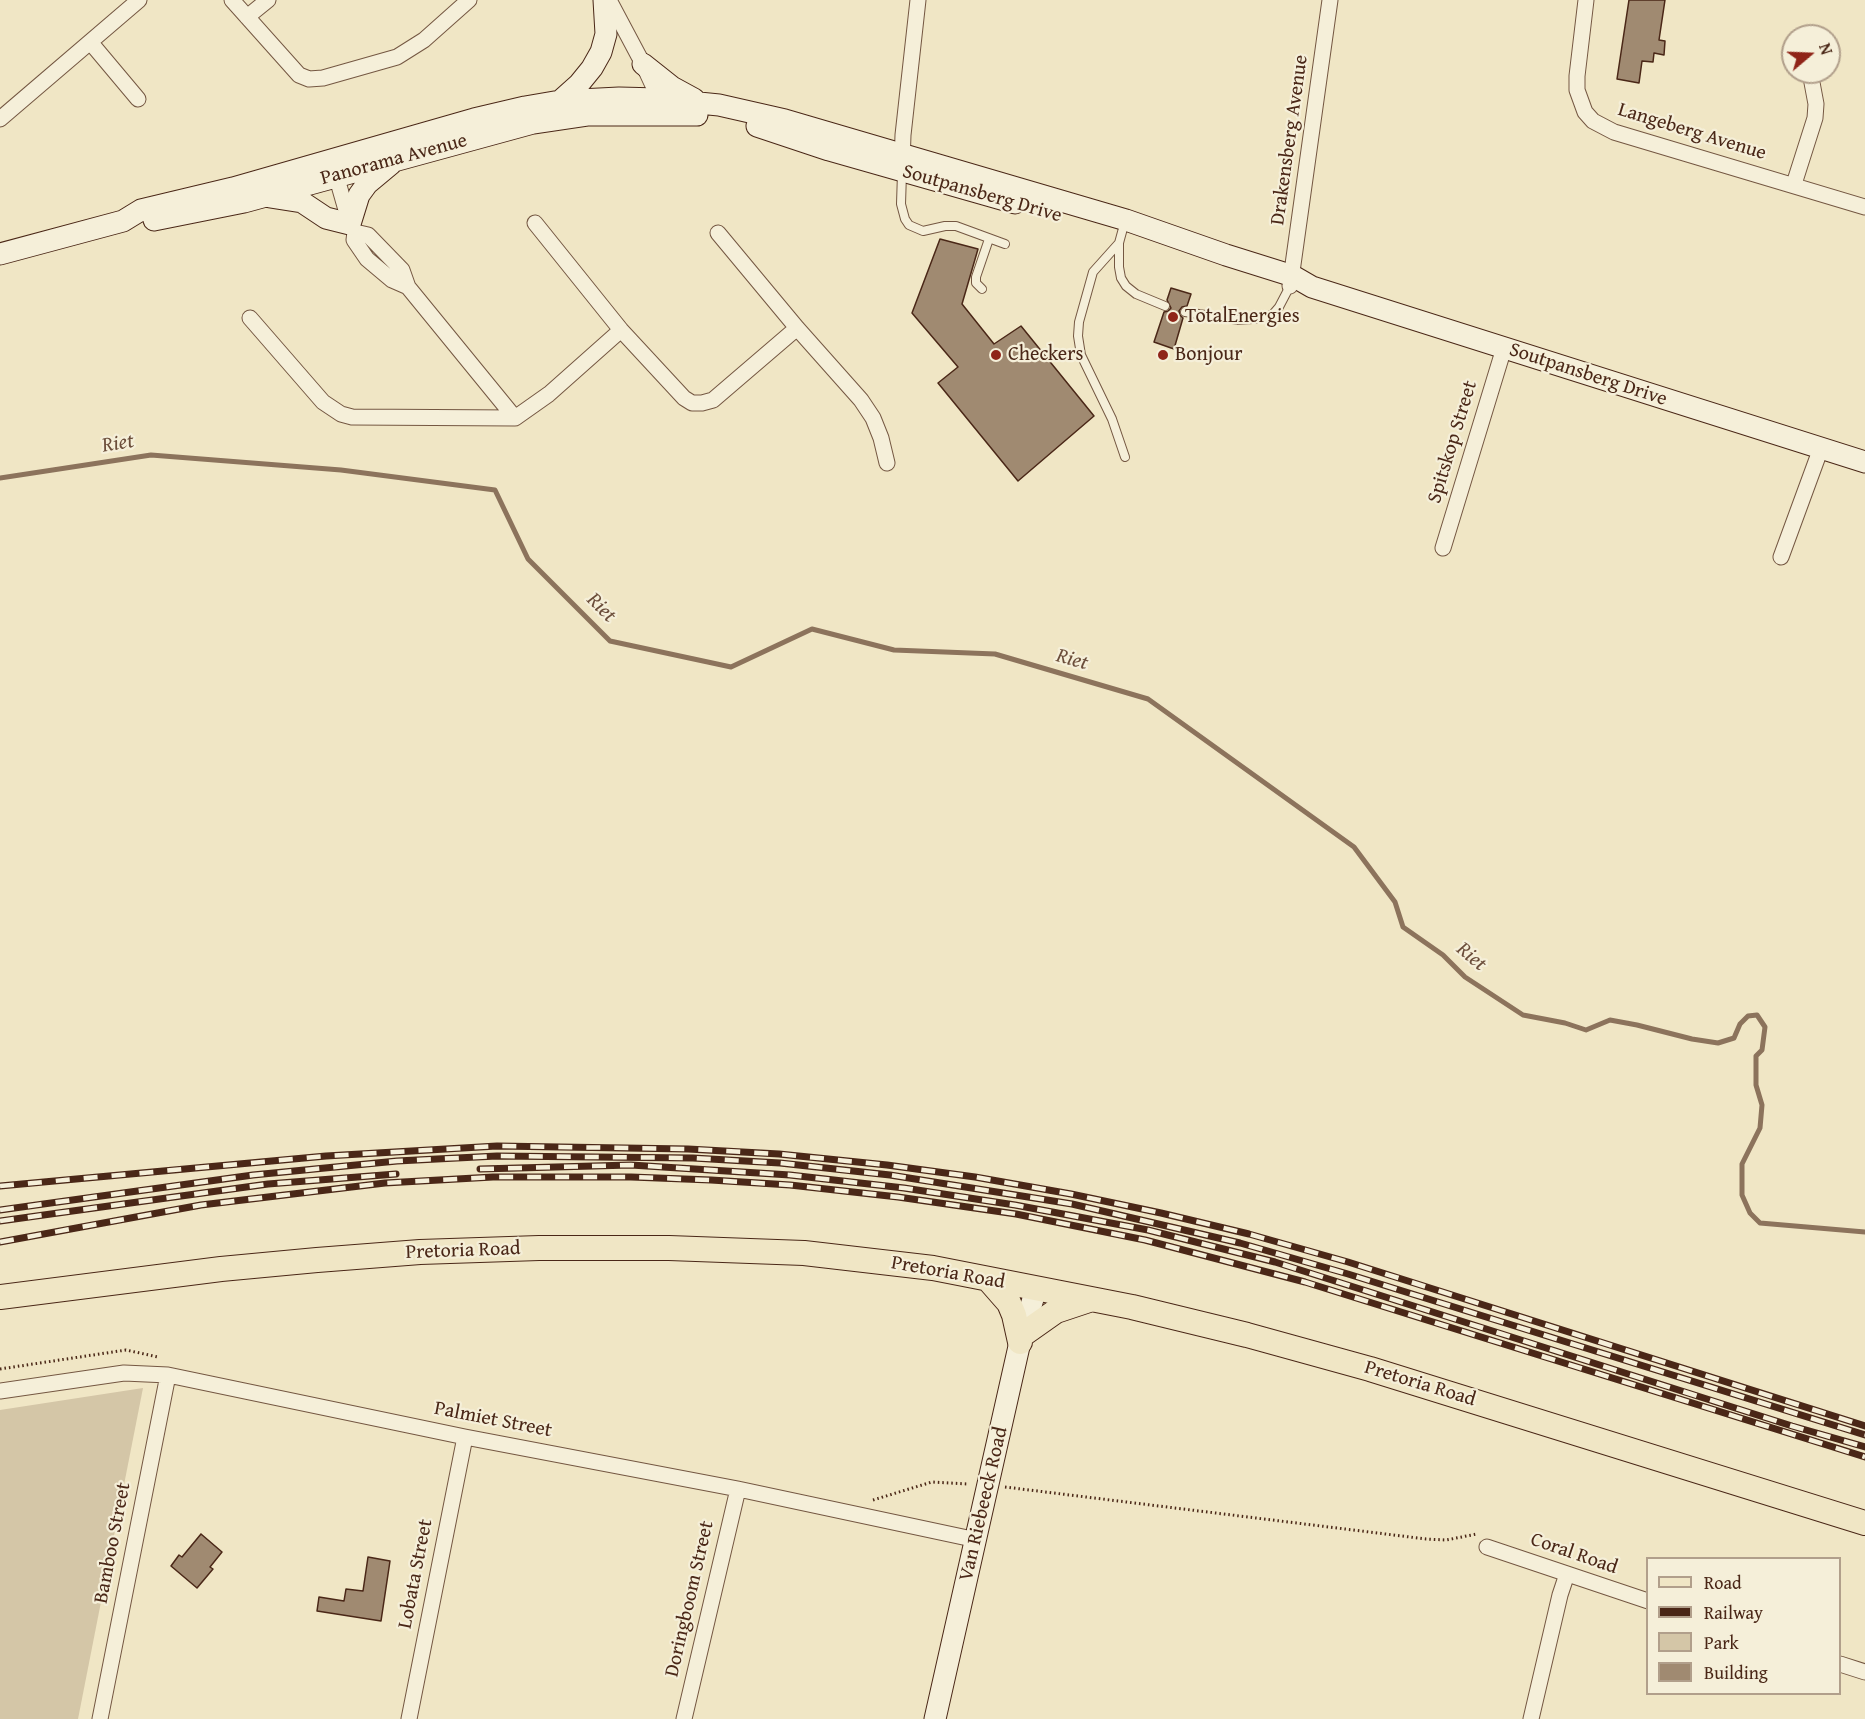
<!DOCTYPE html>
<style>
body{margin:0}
#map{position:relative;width:1865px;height:1719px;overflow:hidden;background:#f0e6c5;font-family:"Gentium Book Plus",serif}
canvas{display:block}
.legend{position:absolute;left:1646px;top:1557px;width:195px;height:138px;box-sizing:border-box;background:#f5efd9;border:2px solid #b19f8b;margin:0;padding:8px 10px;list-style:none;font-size:18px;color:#4a2717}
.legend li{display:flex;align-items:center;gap:12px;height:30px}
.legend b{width:30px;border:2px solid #b19f8b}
.north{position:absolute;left:1781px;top:24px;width:60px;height:60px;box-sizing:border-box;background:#f5efd9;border:2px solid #b19f8b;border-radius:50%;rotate:71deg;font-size:16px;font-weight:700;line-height:24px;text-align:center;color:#4a2717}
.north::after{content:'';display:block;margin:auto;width:21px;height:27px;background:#8f2418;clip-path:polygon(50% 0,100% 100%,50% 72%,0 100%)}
</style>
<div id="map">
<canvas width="1865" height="1719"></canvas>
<ul class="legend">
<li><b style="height:8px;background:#f0e6c5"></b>Road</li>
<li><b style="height:8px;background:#4a2717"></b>Railway</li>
<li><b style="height:16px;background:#d4c6a7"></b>Park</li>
<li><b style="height:16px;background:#a08a71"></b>Building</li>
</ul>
<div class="north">N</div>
</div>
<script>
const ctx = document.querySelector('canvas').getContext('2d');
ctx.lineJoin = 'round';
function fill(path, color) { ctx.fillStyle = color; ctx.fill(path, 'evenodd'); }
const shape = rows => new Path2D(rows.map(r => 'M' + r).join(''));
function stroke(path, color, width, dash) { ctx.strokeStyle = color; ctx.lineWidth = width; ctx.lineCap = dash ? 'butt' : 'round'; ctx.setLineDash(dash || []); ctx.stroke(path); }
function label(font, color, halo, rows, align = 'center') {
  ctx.font = font + ' "Gentium Book Plus",serif'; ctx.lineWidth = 4.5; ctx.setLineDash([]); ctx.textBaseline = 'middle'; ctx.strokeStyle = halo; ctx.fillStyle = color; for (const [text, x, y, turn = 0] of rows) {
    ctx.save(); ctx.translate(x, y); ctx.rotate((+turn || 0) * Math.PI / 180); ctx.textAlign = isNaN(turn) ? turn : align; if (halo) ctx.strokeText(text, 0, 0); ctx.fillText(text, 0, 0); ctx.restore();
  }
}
fill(shape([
 [143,1388,78,1719,0,1719,0,1410]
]), '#d4c6a7');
stroke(shape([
 [0,478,151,455,341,470,495,490,528,559,610,641,731,667,812,629,894,650,995,654,1148,699,1354,847,1395,902,1403,927,1443,955,1465,977,1523,1015,1565,1023,1586,1030,1610,1020,1637,1025,1692,1039,1718,1043,1734,1038,1740,1024,1748,1016,1757,1015,1765,1027,1762,1050,1756,1056,1756,1085,1762,1105,1760,1128,1742,1164,1742,1195,1750,1213,1760,1223,1865,1232]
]), '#8c735c', 5);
const building = shape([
 [1629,0,1665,0,1659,40,1665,41,1664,55,1654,53,1653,62,1642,61,1639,83,1617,79,1629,0],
 [940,239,978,249,962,304,994,344,1021,326,1094,416,1018,481,938,383,958,367,912,313,940,239],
 [1171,288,1191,294,1187,306,1182,307,1179,311,1180,315,1183,318,1174,349,1154,342,1164,312,1168,311,1171,308,1167,300,1171,288],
 [201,1534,222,1552,210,1567,213,1569,197,1588,171,1566,179,1555,182,1557,201,1534],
 [368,1557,390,1561,381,1621,317,1611,319,1597,344,1601,346,1589,363,1591,368,1557]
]);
fill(building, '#a08a71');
stroke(building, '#4a2717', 1.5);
const lane = shape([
 [902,173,901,204,905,219,909,225,923,231,945,226,956,226,1005,244],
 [1119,244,1119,267,1121,278,1126,286,1136,294,1165,306],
 [982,289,976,283,976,277,989,239],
 [1185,312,1239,320,1265,318,1273,314,1279,307,1290,286],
 [1125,457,1112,419,1081,355,1078,336,1079,322,1093,272,1119,243,1125,221]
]);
const street = shape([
 [232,0,299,75,309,79,323,78,397,57,424,40,469,0],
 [609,0,643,64,663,107],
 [1586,0,1577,76,1577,90,1585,112,1593,121,1614,132,1865,207],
 [247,17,268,0],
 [91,43,138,99],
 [0,119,139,0],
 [902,164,903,135,918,0],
 [334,168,350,224,355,232,368,235,402,270,408,287,515,418],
 [1794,184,1815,118,1816,104,1810,72],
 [535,223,621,330,684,398,692,403,702,403,713,400,797,328],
 [355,232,354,240,367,259,392,280,408,287],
 [718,233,797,328,861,400,873,418,881,438,887,463],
 [1290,286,1330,0],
 [250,318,323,402,341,414,352,417,515,418,549,394,621,330],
 [1443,548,1504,348],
 [1781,557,1821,448],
 [0,1391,124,1373,168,1375,465,1437,738,1489,977,1540],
 [1487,1547,1648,1601],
 [1840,1664,1865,1672],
 [100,1719,168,1375],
 [409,1719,465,1437],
 [684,1719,738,1489],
 [1531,1719,1560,1595,1567,1574]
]);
const secondary = shape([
 [643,64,672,87,694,99],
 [560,101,579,84,592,68,601,52,606,34,604,0],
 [757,126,829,150,1015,203],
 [270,197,302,202,326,218,350,224,359,195,367,184,391,164],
 [154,220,244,202,533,123,587,115,697,115],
 [0,254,123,221,141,210,233,188,474,119,525,107,560,101,619,98,659,99,719,105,785,120,1126,220,1226,255,1293,276,1312,287,1865,462],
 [935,1719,1020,1342,1036,1289]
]);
const primary = shape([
 [988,1279,1009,1303,1014,1315,1020,1342],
 [0,1297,221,1269,317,1260,420,1252,539,1248,669,1248,804,1253,933,1268,1132,1307,1247,1335,1370,1369,1865,1523],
 [1022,1335,1056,1311,1089,1300]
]);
stroke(lane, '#745742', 10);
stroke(street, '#745742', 17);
stroke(secondary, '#4a2717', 23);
stroke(primary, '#4a2717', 26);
stroke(shape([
 [0,1369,126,1350,158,1357],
 [1005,1487,1426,1539,1446,1540,1477,1534],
 [873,1500,932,1482,968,1484]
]), '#4a2717', 3, [1.5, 3]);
stroke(lane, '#f5efd9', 8);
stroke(street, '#f5efd9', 15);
stroke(secondary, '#f5efd9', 21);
stroke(primary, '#f0e6c5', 24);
const rail = shape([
 [480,1169,631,1165,790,1175,904,1188,1015,1205,1148,1230,1275,1262,1792,1426,1865,1447],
 [0,1186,326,1156,497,1146,688,1149,779,1154,887,1165,975,1177,1071,1194,1161,1213,1249,1234,1348,1262,1865,1426],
 [0,1210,253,1175,397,1161,497,1156,693,1158,780,1163,890,1175,1072,1204,1240,1243,1348,1274,1865,1435],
 [0,1221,268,1184,396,1174],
 [0,1242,201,1205,385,1183,493,1177,631,1177,711,1180,790,1185,898,1197,1016,1214,1145,1240,1305,1282,1865,1457]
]);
stroke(rail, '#4a2717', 7);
stroke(rail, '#f5efd9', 4.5, [14]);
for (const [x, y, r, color] of [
 [1173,317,6,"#8f2418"],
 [996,355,6,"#8f2418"],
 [1163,355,6,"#8f2418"]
]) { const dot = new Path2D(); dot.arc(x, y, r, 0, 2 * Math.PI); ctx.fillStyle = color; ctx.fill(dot); stroke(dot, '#f5efd9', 2); }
label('20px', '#4a2717', '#f5efd9', [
 ["Langeberg Avenue",1692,132,17],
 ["Drakensberg Avenue",1290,140,-82],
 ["Panorama Avenue",394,160,-15],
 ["Soutpansberg Drive",982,194,16],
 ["Soutpansberg Drive",1588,375,18],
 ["Spitskop Street",1453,442,-73],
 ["Pretoria Road",463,1251,-2],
 ["Pretoria Road",948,1273,10],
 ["Pretoria Road",1420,1384,17],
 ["Palmiet Street",493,1420,11],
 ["Van Riebeeck Road",984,1504,-77],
 ["Bamboo Street",113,1543,-79],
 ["Coral Road",1574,1554,19],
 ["Lobata Street",416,1574,-79],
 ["Doringboom Street",690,1599,-77]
]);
label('20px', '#4a2717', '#f5efd9', [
 ["TotalEnergies",1185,317],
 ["Checkers",1008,355],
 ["Bonjour",1175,355]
], 'left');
label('italic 21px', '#6b4d3a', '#f5efd9', [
 ["Riet",118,444,-9],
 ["Riet",601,608,45],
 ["Riet",1072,660,16],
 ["Riet",1471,957,40]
]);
</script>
